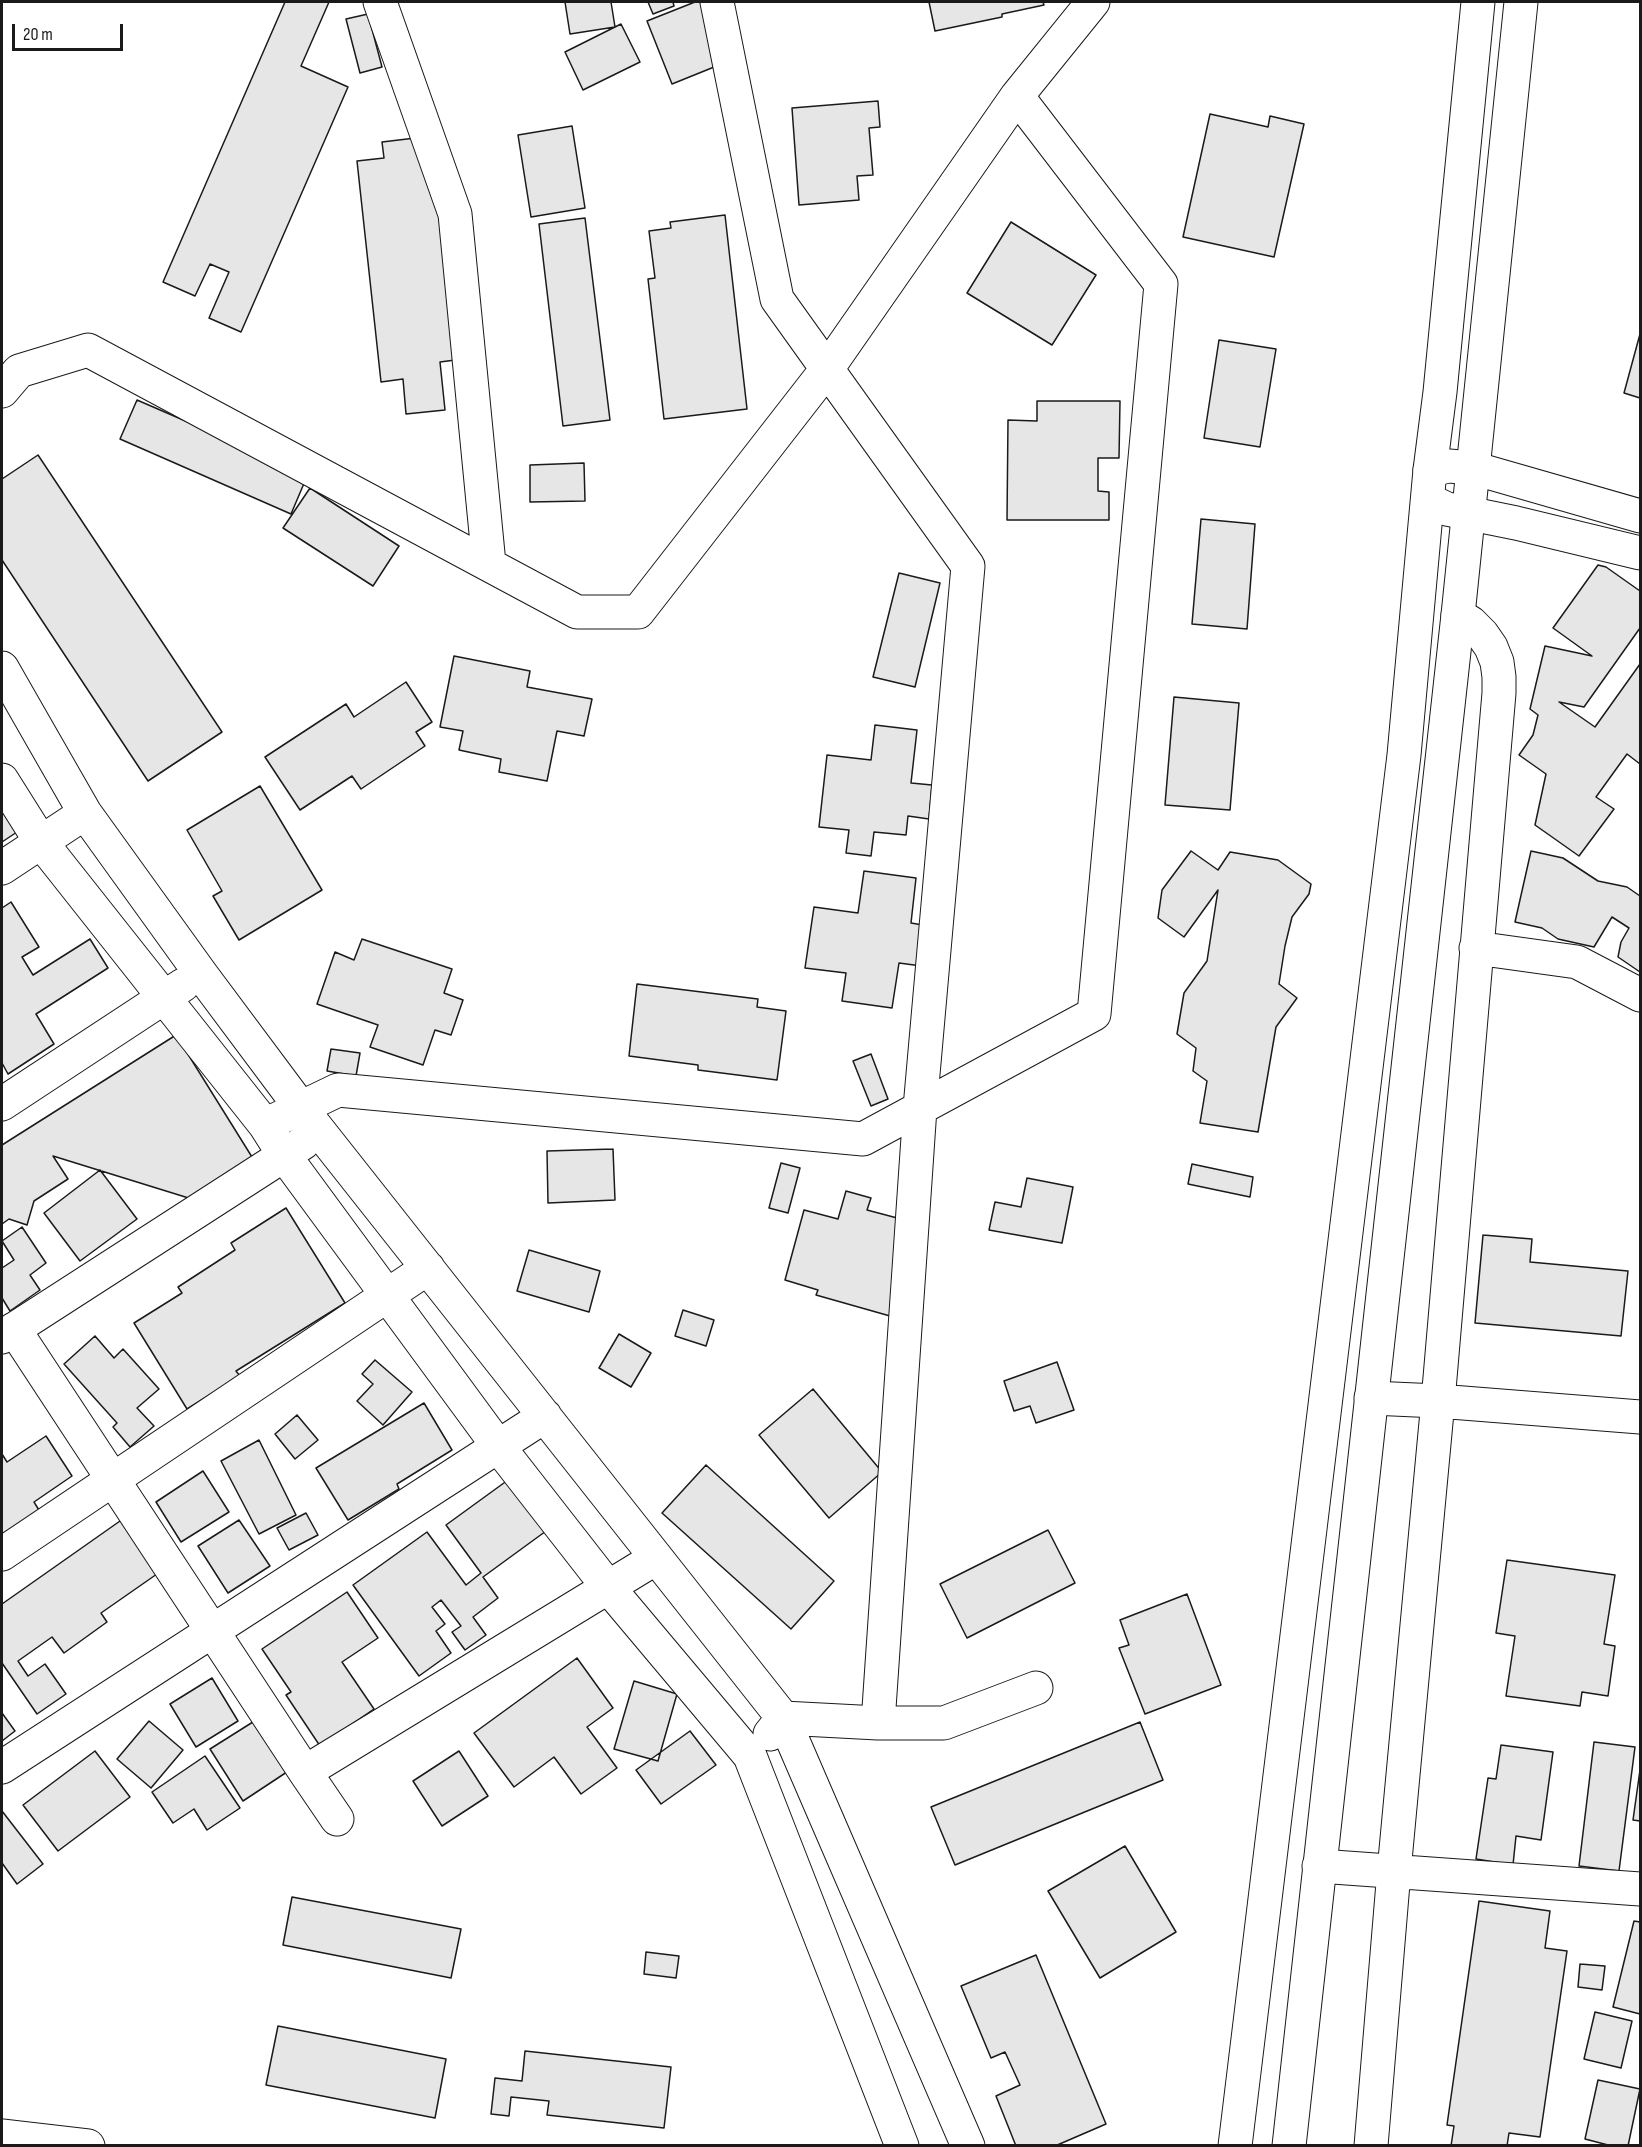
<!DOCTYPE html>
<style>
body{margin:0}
#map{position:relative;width:1642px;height:2147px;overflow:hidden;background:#fff;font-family:"Sofia Sans Condensed",sans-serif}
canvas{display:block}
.frame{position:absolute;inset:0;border:3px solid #1a1a1a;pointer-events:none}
.scale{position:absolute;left:12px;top:24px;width:111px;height:27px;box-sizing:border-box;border:3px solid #1a1a1a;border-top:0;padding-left:8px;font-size:18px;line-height:21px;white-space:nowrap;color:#1a1a1a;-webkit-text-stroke:4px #fff;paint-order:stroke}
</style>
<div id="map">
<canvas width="1642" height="2147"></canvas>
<div class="frame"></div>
<div class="scale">20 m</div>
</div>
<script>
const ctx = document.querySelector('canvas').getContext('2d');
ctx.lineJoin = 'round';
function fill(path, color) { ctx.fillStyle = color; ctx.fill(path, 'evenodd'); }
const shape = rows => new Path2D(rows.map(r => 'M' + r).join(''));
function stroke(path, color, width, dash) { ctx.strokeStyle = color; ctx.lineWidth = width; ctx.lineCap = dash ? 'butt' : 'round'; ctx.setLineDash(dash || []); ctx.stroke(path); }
const building = shape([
 [285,2,329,2,301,66,348,87,241,332,209,318,229,272,210,264,195,296,163,282,285,2],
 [565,2,611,2,615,27,570,34,565,2],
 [648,2,673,2,674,6,653,14,648,2],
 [695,2,700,2,724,63,672,84,647,21,695,2],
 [929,2,1043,2,1044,5,1002,14,1002,17,935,31,929,2],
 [368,14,382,67,360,73,346,19,368,14],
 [621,24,640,62,583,90,565,52,621,24],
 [878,101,880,127,869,128,873,175,857,176,859,200,799,205,792,108,878,101],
 [1210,114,1268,127,1270,116,1304,124,1274,257,1183,237,1210,114],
 [572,126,585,208,531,217,518,135,572,126],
 [432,136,463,359,440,362,445,410,406,414,403,379,381,382,357,161,384,158,382,142,432,136],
 [725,215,747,409,664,419,648,279,655,278,649,231,671,228,670,222,725,215],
 [585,218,610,420,563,426,539,224,585,218],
 [1011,222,1096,275,1052,345,967,293,1011,222],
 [1640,334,1640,398,1624,393,1640,334],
 [1219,340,1276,349,1260,447,1204,438,1219,340],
 [137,400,308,474,291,514,120,439,137,400],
 [1037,401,1120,401,1119,458,1098,458,1098,491,1109,492,1109,520,1007,520,1008,420,1037,421,1037,401],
 [38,455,222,732,148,781,2,560,2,479,38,455],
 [584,463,585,501,530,502,530,465,584,463],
 [310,488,399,546,373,586,283,528,310,488],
 [1201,519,1255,524,1247,629,1192,624,1201,519],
 [1598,565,1606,567,1640,591,1640,628,1584,707,1559,702,1595,727,1640,664,1640,764,1627,754,1596,797,1614,809,1579,856,1535,825,1546,774,1519,755,1533,735,1538,715,1530,709,1545,646,1592,656,1553,628,1598,565],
 [899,573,940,583,915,687,873,677,899,573],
 [454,656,530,671,527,687,592,699,584,736,557,731,547,781,499,772,501,759,459,750,463,731,440,727,454,656],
 [406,682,432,722,416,732,425,746,361,789,352,776,300,810,265,757,346,704,354,717,406,682],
 [1174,697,1239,703,1230,810,1165,805,1174,697],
 [875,725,917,730,911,783,932,785,929,819,908,816,906,835,874,832,871,856,846,853,849,830,819,827,827,755,871,760,875,725],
 [260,786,322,890,239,940,213,896,222,891,187,830,260,786],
 [2,807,17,832,2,842,2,807],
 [1191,851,1218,870,1230,852,1278,860,1311,884,1309,894,1292,917,1285,946,1279,984,1297,998,1276,1027,1258,1132,1200,1123,1207,1081,1193,1071,1196,1048,1177,1034,1184,993,1207,961,1218,890,1184,937,1158,918,1162,890,1191,851],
 [1531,851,1563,858,1598,881,1627,887,1640,896,1640,972,1618,957,1621,942,1629,928,1612,917,1594,947,1558,939,1542,928,1515,922,1531,851],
 [864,871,916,878,911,923,935,927,929,967,899,963,892,1008,842,1001,846,973,805,968,814,907,858,913,864,871],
 [11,902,39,947,22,957,33,975,90,939,108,968,36,1014,54,1044,8,1074,2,1063,2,908,11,902],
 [362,939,452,969,444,993,463,1000,451,1035,435,1030,423,1065,370,1047,378,1025,317,1004,335,952,354,960,362,939],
 [637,984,758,999,757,1007,786,1011,777,1080,698,1070,698,1065,629,1056,637,984],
 [176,1035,252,1157,195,1200,53,1156,68,1179,34,1201,27,1225,9,1219,2,1224,2,1145,176,1035],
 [331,1049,360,1053,356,1076,327,1071,331,1049],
 [871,1054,888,1099,871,1106,853,1061,871,1054],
 [613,1149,615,1200,548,1203,547,1151,613,1149],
 [781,1163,800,1168,788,1213,769,1208,781,1163],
 [1192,1164,1253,1177,1250,1197,1188,1184,1192,1164],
 [100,1170,137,1219,80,1261,44,1213,100,1170],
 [1027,1178,1073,1187,1062,1243,989,1230,995,1202,1021,1207,1027,1178],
 [846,1191,871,1198,867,1210,916,1223,890,1316,816,1295,818,1290,785,1280,804,1210,838,1219,846,1191],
 [286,1208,345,1303,236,1371,240,1376,187,1409,134,1323,182,1293,178,1287,235,1250,231,1243,286,1208],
 [22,1227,46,1263,30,1275,40,1290,10,1311,2,1298,2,1268,14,1260,2,1241,22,1227],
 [1483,1235,1532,1239,1530,1262,1628,1271,1621,1336,1475,1323,1483,1235],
 [529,1250,600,1271,589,1312,517,1291,529,1250],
 [683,1310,714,1320,706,1346,675,1336,683,1310],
 [619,1334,651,1353,631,1387,599,1368,619,1334],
 [95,1336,114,1358,123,1349,159,1389,137,1408,154,1426,130,1447,113,1427,117,1423,64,1364,95,1336],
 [375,1360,412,1392,383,1425,357,1401,373,1384,362,1374,375,1360],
 [1057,1362,1074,1410,1036,1423,1030,1406,1014,1411,1004,1381,1057,1362],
 [813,1389,882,1472,829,1518,759,1435,813,1389],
 [424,1403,452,1450,397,1484,399,1489,348,1520,316,1468,424,1403],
 [297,1415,318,1440,295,1459,275,1434,297,1415],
 [46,1436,72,1476,34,1502,42,1515,2,1542,2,1454,7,1462,46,1436],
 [259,1440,296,1515,259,1534,221,1461,259,1440],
 [706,1465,834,1581,791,1629,662,1513,706,1465],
 [203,1471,229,1512,181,1542,156,1502,203,1471],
 [519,1472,557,1523,483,1577,498,1598,473,1617,486,1635,465,1650,452,1632,461,1626,441,1600,432,1607,445,1624,436,1631,451,1653,419,1676,353,1585,427,1532,466,1585,481,1573,446,1525,519,1472],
 [306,1513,318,1535,289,1550,277,1528,306,1513],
 [130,1514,167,1567,101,1613,107,1622,64,1653,52,1637,18,1661,28,1676,45,1664,66,1694,37,1714,2,1663,2,1604,130,1514],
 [239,1520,270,1566,228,1593,198,1546,239,1520],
 [1048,1530,1075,1583,967,1638,940,1584,1048,1530],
 [1507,1560,1615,1575,1604,1644,1615,1646,1608,1696,1582,1692,1580,1706,1506,1696,1515,1636,1496,1633,1507,1560],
 [347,1592,378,1638,342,1662,374,1709,320,1746,286,1695,291,1692,262,1649,347,1592],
 [1187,1594,1221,1685,1145,1714,1119,1648,1129,1645,1120,1620,1187,1594],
 [577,1658,613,1708,587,1727,617,1768,581,1794,554,1757,514,1787,474,1733,577,1658],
 [212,1678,238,1721,196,1747,170,1704,212,1678],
 [634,1681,677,1694,658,1761,614,1749,634,1681],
 [2,1713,15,1731,2,1741,2,1713],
 [264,1715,296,1766,243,1801,210,1749,264,1715],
 [149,1721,183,1750,151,1788,117,1759,149,1721],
 [1140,1722,1163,1780,955,1865,931,1807,1140,1722],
 [690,1731,716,1765,661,1804,636,1770,690,1731],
 [1594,1742,1635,1747,1619,1871,1579,1866,1594,1742],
 [1501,1745,1553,1752,1541,1840,1516,1836,1513,1865,1476,1859,1488,1778,1496,1779,1501,1745],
 [95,1751,130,1797,58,1851,23,1805,95,1751],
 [459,1751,488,1796,442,1826,413,1781,459,1751],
 [205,1756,240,1808,207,1830,194,1809,173,1823,152,1792,205,1756],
 [1640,1770,1640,1821,1633,1820,1640,1770],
 [2,1811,43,1864,17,1884,2,1863,2,1811],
 [1125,1846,1176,1932,1100,1978,1048,1891,1125,1846],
 [292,1897,461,1929,451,1978,283,1945,292,1897],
 [1479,1901,1550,1911,1545,1948,1567,1951,1540,2137,1509,2133,1507,2146,1451,2146,1454,2126,1447,2125,1479,1901],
 [1634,1921,1640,1922,1640,2014,1613,2007,1634,1921],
 [646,1952,679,1956,676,1978,644,1974,646,1952],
 [1036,1955,1106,2124,1055,2146,1016,2146,996,2096,1020,2085,1005,2052,991,2058,961,1986,1036,1955],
 [1580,1964,1605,1966,1602,1990,1578,1987,1580,1964],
 [1595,2012,1632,2021,1621,2068,1584,2059,1595,2012],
 [278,2026,446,2059,435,2118,266,2085,278,2026],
 [525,2051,671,2067,664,2128,547,2115,549,2101,511,2097,509,2116,491,2114,495,2078,522,2081,525,2051],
 [1598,2080,1640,2089,1628,2146,1612,2146,1585,2139,1598,2080]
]);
fill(building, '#e6e6e6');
stroke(building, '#1a1a1a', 1.5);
const minor = shape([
 [380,2,455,214,489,564],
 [717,2,777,299,968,566,920,1108,878,1723],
 [2,391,19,371,88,350,577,612,638,612,827,369,1017,96,1093,2],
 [1430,470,1449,466,1473,468,1640,516],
 [1428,500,1447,509,1516,523,1640,553],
 [2,668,85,813,201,974,301,1108,783,1718,968,2146],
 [2,780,41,842,265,1125,284,1155,498,1446,608,1587,750,1756,902,2146],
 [2,868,85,813],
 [1476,948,1577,962,1640,995],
 [2,1104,183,985],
 [265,1125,338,1090,863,1139,1094,1014,1161,284,1017,96],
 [14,1329,305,1772],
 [2,1337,303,1143],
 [1371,1398,1438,1401,1640,1417],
 [2,1554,428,1268],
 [770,1734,783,1718,878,1723,944,1723,1036,1688],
 [2,1767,545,1416],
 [337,1819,305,1772,656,1558],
 [1319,1866,1640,1889],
 [2,2136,88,2146],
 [1371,2146,1394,1871,1438,1401,1499,693,1499,677,1497,662,1491,647,1482,634,1471,623,1458,615]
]);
const major = shape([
 [1235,2146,1404,755,1430,470,1440,392,1478,2],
 [1289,2146,1458,615,1521,2]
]);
stroke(minor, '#1a1a1a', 35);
stroke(major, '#1a1a1a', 35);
stroke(minor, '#fff', 33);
stroke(major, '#fff', 33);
</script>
